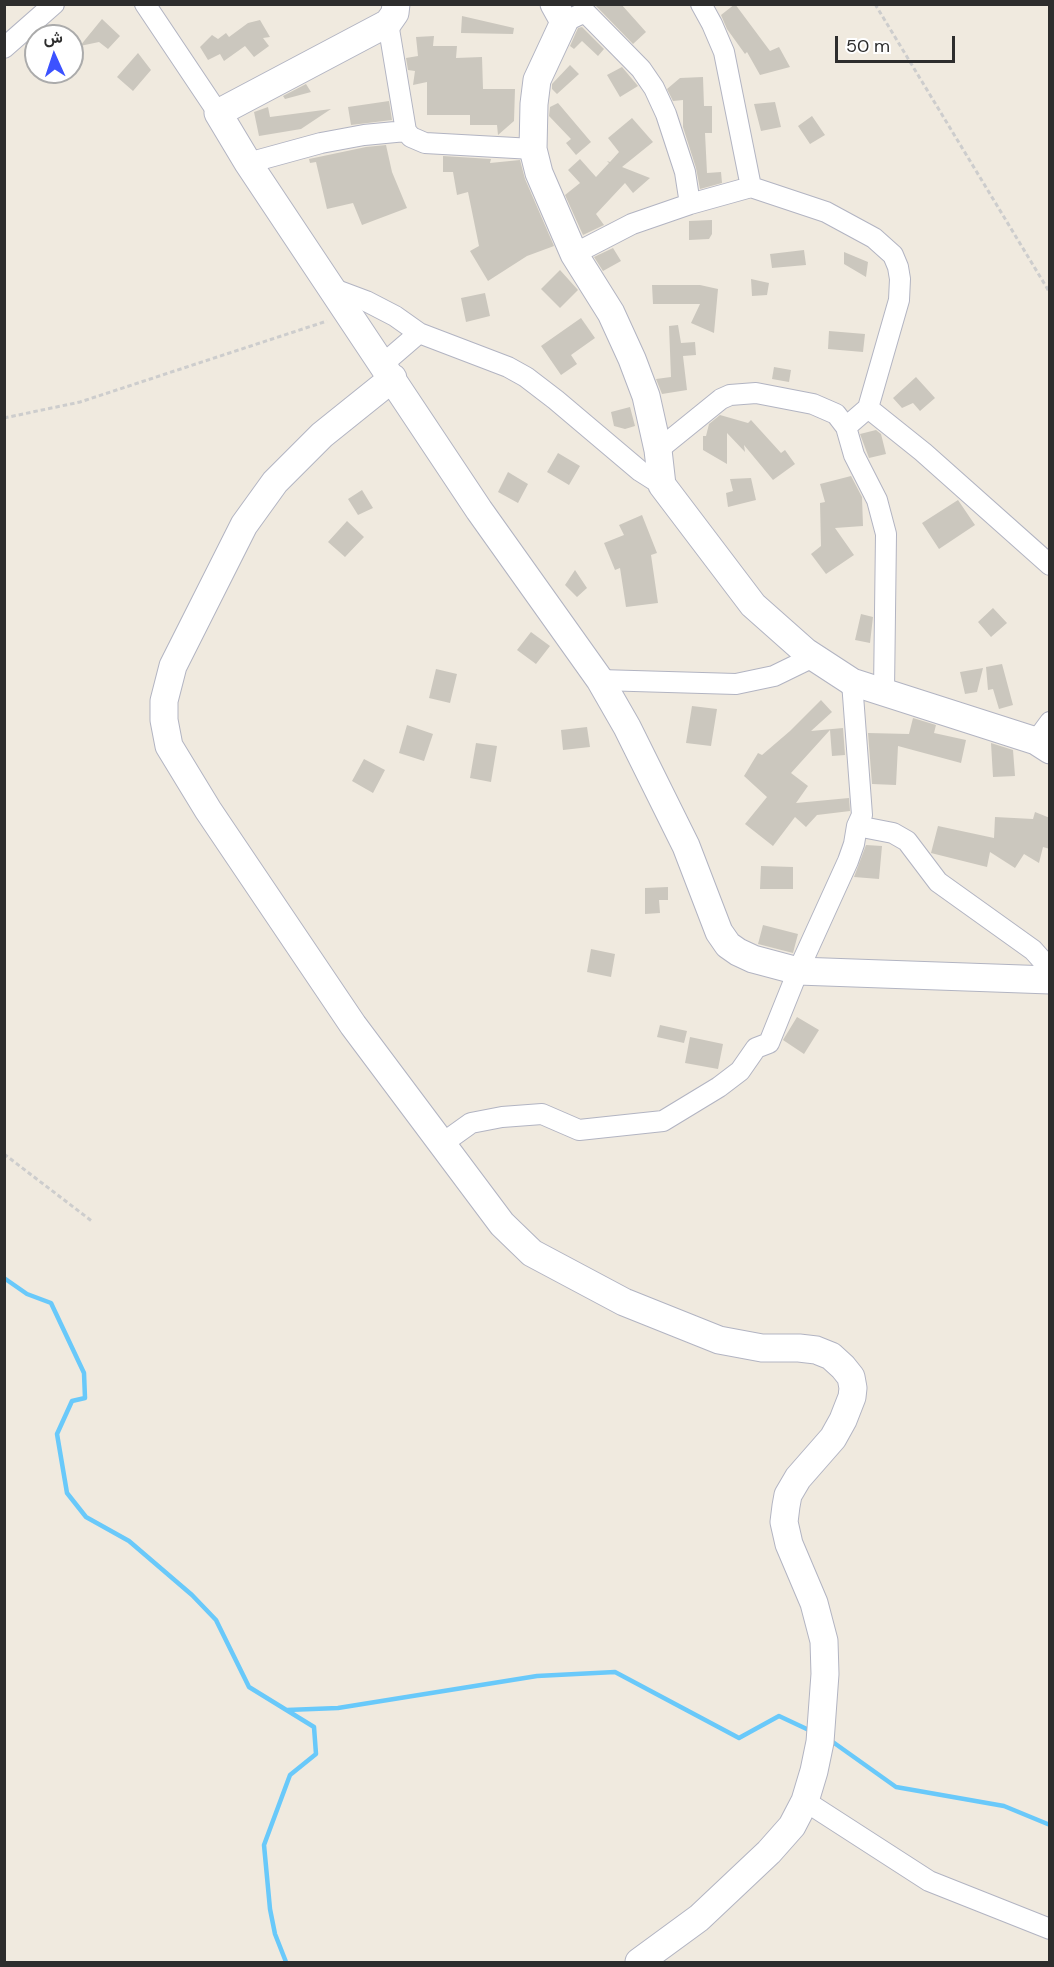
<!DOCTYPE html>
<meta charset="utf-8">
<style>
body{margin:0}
#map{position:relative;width:1054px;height:1967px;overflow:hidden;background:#f0eadf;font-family:"DM Sans",Vazirmatn,sans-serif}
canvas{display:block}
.frame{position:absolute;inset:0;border:6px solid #2d2d2d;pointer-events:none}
.north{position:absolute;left:24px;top:24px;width:60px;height:60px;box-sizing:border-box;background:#fff;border:2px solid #ababab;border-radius:50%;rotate:357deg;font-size:16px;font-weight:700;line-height:24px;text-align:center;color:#2d2d2d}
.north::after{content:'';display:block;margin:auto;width:21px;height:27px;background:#3c52ff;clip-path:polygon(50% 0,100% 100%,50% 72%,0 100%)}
.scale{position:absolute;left:835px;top:36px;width:120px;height:27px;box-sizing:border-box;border:3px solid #2d2d2d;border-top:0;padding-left:8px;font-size:18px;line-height:21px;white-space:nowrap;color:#2d2d2d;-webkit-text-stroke:4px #fff;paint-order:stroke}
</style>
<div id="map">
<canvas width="1054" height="1967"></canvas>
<div class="frame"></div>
<div class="north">ش</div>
<div class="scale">50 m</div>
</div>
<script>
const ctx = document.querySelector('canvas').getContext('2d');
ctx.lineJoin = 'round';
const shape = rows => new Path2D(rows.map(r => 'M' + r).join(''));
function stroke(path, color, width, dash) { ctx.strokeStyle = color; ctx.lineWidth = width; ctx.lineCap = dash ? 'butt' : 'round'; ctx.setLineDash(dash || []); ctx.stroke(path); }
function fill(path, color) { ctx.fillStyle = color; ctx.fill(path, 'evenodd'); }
stroke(shape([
 [4,1278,27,1294,51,1303,84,1373,85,1398,72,1401,57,1434,67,1493,86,1517,129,1541,192,1595,216,1620,249,1687,314,1727,316,1754,290,1775,264,1845,270,1909,275,1934,286,1962],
 [287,1710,338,1708,537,1676,615,1672,739,1738,779,1716,811,1731],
 [830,1740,896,1787,1004,1806,1050,1825]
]), '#69c9fa', 4.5);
fill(shape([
 [599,4,621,4,646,32,633,44,596,6],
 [735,4,770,51,779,47,790,67,760,75,747,52,745,54,727,29,721,15],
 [462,16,514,28,513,34,461,33],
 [102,19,120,36,108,49,99,42,80,46],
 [260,20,270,37,263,38,269,46,254,57,245,46,224,61,220,54,208,60,200,47,212,35,218,39,226,33,229,37,248,23],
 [582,27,604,49,598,56,582,41,574,49,570,46,578,28],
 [434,36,433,46,457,46,456,58,482,57,483,89,515,89,514,121,498,135,497,125,470,125,470,115,427,115,427,82,413,85,415,71,408,70,406,58,418,56,416,37],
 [138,53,151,70,133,91,117,77],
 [570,65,579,74,557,94,552,89,552,84],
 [622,67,638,86,620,97,607,75],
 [703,77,704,106,712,106,712,133,705,133,707,173,721,172,722,183,700,189,696,168,683,127,683,100,673,101,667,89,680,78],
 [306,84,311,92,285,99,283,96],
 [389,101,392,120,351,125,348,107],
 [775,102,781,127,761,131,754,104],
 [558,103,591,142,576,155,566,143,571,139,549,116,550,107],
 [268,107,270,117,331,109,301,129,259,136,254,112],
 [812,116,825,135,810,144,798,126],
 [632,118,653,142,622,167,650,178,633,193,625,183,596,214,604,225,583,235,565,195,580,183,568,170,580,159,596,177,609,163,607,161,610,162,619,152,608,138],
 [386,145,392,172,407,208,362,225,353,203,327,209,316,162,310,163,309,159,366,147],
 [443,156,491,159,490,163,520,160,525,179,554,246,527,256,488,281,470,251,479,246,468,192,457,195,453,172,443,172],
 [712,220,712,234,709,239,689,240,689,221],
 [613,248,621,261,603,271,594,257],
 [804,250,806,265,772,268,770,254],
 [844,252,868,262,866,277,844,264],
 [560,270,578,290,560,308,541,289],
 [751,279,769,283,767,295,752,296],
 [652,285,700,285,718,289,714,333,691,323,700,304,653,304],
 [485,293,490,316,466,322,461,298],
 [581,318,595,338,571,355,577,364,561,375,541,346],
 [678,325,681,343,695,342,696,355,683,356,687,390,662,394,656,379,671,377,669,326],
 [829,331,865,334,863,352,828,349],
 [774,367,791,370,789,382,772,379],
 [916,377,935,398,920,411,913,403,902,408,893,398],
 [630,407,635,426,625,429,614,426,611,412],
 [720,415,748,423,751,420,781,453,785,450,795,464,773,480,744,445,745,452,727,433,727,464,703,450,703,436,706,436,709,424],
 [876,430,881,434,886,454,869,458,860,434],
 [558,453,580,466,569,485,547,472],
 [508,472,528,484,518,503,498,492],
 [851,476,862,497,863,526,835,528,854,555,826,574,811,554,821,546,820,503,825,502,820,484],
 [751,478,756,500,728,507,726,493,733,491,730,479],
 [362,490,373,508,358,515,348,499],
 [958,500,975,525,939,549,922,523],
 [642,515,657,553,651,555,658,603,626,607,620,568,615,570,604,543,624,535,619,525],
 [347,521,364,537,345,557,328,542],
 [575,570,587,588,577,597,565,585],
 [993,608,1007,623,991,637,978,622],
 [861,614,873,617,870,643,855,640],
 [531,632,550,646,536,664,517,650],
 [1002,664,1013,705,999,709,993,689,988,690,986,667],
 [983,668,977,692,965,694,960,672],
 [436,669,457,674,450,703,429,698],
 [821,700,832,712,811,731,843,728,845,755,832,756,830,730,791,773,808,786,796,803,849,798,850,811,817,815,806,827,795,817,773,846,745,824,767,797,744,776,758,753,762,755,790,731],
 [692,706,717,709,711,746,686,743],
 [913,718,936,725,934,733,966,740,961,763,898,746,896,785,872,784,868,733,909,734],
 [407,725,433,734,424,761,399,753],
 [587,727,590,747,563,750,561,730],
 [476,743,497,746,491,782,470,778],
 [991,743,1013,750,1015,776,993,777],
 [364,759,385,770,373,793,352,781],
 [1035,812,1050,818,1050,849,1043,847,1039,863,1024,854,1015,868,990,852,987,867,931,853,938,826,994,838,995,817,1033,819],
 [866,845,882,846,879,879,854,877],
 [761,866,793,867,793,889,760,889],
 [668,887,668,900,659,900,660,913,645,914,645,888],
 [763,925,798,934,793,953,758,944],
 [591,949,615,954,611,977,587,972],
 [797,1017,819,1030,804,1054,783,1040],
 [660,1025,687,1031,684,1043,657,1037],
 [690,1037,723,1044,718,1069,685,1063]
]), '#cbc7be');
const street = shape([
 [145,4,218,113],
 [701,4,712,24,724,52,751,187,826,212,874,238,893,255,898,267,900,279,899,300,868,408,923,452,1050,565],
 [564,22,585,12,641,69,654,88,666,114,685,172,690,204],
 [388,23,406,131],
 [4,48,54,4],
 [248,163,321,143,364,135,406,131,411,137,425,143,533,149],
 [574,254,632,224,690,204,751,187],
 [334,289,366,301,395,316,419,333,508,367,526,377,556,400,640,471,662,485],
 [383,364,419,333],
 [846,427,854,455,877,500,886,534,884,691],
 [658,450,721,399,730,395,756,393,813,404,836,414,846,427,868,408],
 [600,680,736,684,774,676,813,657],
 [1036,741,1050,722],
 [857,826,893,833,907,841,938,882,1033,950,1050,969],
 [443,1143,471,1123,502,1117,542,1114,579,1130,663,1121,719,1087,740,1071,756,1048,769,1043,798,971,848,861,854,844,857,826,862,815,852,682],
 [805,1801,929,1881,1050,1929]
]);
const secondary = shape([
 [396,4,395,13,388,23,218,113,248,163,479,510,600,680,627,727,686,846,719,932,728,945,738,952,753,959,798,971,1050,980],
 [554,4,564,22,537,80,534,104,533,149,539,173,574,254,611,313,632,359,646,396,658,450,662,485,753,605,806,652,852,682,1036,741,1050,750],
 [393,378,322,435,275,482,244,525,173,666,164,701,164,720,169,746,208,810,353,1025,502,1224,532,1253,624,1302,719,1340,762,1348,799,1348,816,1350,831,1356,843,1367,851,1377,853,1388,852,1397,843,1420,833,1438,798,1478,788,1495,786,1506,784,1522,789,1544,814,1603,824,1641,825,1674,820,1742,814,1771,805,1801,792,1826,769,1852,699,1918,639,1962]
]);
stroke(street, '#b2b4c2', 22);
stroke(secondary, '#b2b4c2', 29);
stroke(shape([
 [875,4,1050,293],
 [4,418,80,402,327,321],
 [4,1154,93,1222]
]), '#cdcdcd', 3, [4.5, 3]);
stroke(street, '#fff', 20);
stroke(secondary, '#fff', 27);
</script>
